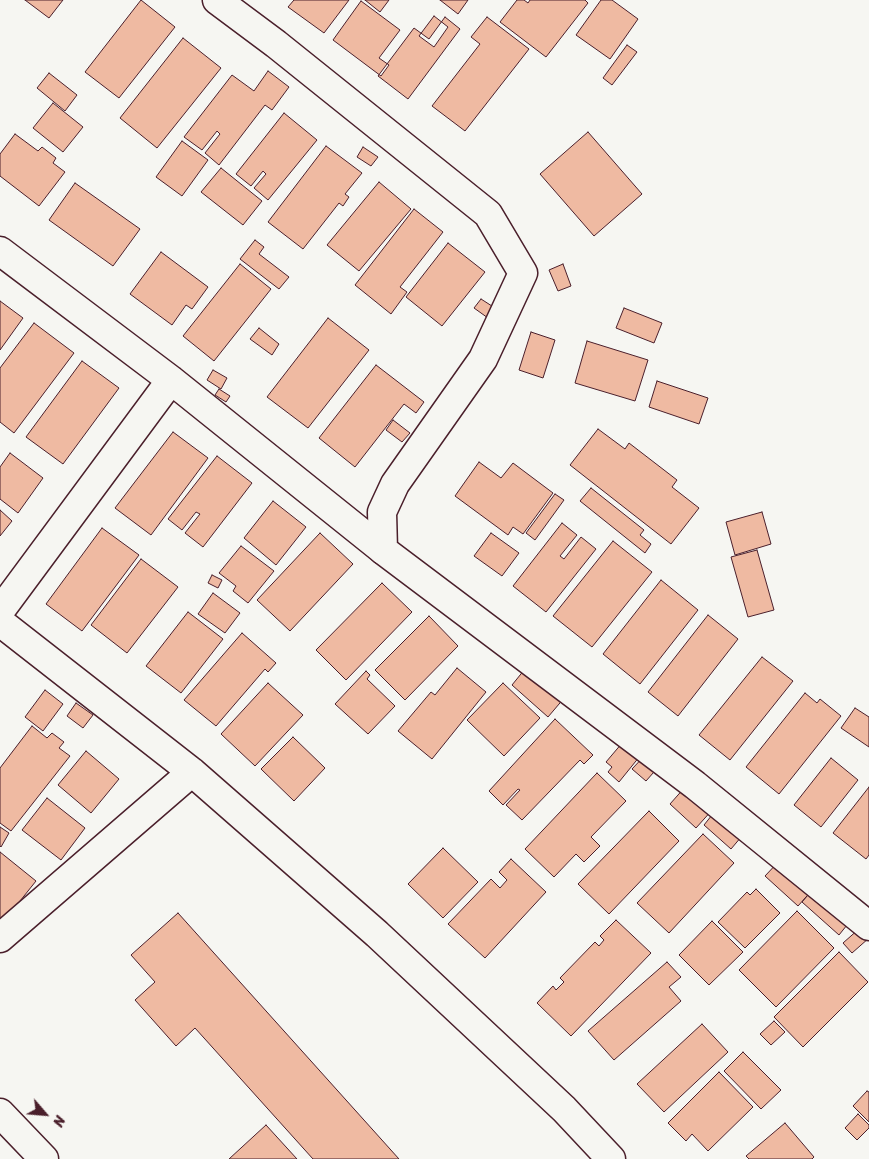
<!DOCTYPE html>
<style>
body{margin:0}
#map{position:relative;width:869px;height:1159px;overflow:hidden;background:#f6f6f2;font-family:Sriracha,sans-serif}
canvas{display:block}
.north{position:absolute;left:20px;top:1089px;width:50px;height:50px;-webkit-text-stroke:4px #f6f6f2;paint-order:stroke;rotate:117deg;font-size:14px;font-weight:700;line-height:20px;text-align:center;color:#4a1f2b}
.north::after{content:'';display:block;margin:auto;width:18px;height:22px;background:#4a1f2b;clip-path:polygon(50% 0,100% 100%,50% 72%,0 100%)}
</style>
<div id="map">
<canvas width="869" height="1159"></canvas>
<div class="north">N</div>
</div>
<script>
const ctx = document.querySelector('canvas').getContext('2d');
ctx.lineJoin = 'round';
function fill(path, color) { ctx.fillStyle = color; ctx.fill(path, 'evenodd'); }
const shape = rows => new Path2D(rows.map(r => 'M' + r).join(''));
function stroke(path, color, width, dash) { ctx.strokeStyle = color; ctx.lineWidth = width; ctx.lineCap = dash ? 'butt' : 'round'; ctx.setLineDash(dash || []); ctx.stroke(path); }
const building = shape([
 [25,0,63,0,49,18,25,0],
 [141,0,175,27,119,98,85,72,141,0],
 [294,0,349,0,324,33,288,7,294,0],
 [365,0,389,0,380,12,365,0],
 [440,0,468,0,458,14,440,0],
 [517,0,524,0,528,3,530,0,585,0,588,3,546,57,500,22,517,0],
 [601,0,612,0,638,19,610,59,576,35,601,0],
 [361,1,400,30,379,58,389,65,381,76,333,40,361,1],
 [434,16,448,27,434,47,419,36,434,16],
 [445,17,460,29,408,99,378,76,414,28,429,39,445,17],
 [487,17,529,49,465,131,432,106,480,44,471,37,487,17],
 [183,38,221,68,157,148,120,118,183,38],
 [627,45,637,52,612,85,603,78,627,45],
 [268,71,289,87,272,110,265,105,219,165,205,153,220,134,217,131,202,150,184,137,232,75,254,91,268,71],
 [49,73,77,95,65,111,37,88,49,73],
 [53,103,83,127,63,152,33,128,53,103],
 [284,113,317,140,268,200,254,188,266,174,263,171,251,186,236,174,284,113],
 [588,132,642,194,594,236,540,174,588,132],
 [15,134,38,151,42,147,56,158,53,163,65,172,39,206,0,176,0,154,15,134],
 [182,141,208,160,182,196,156,177,182,141],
 [326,146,362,173,345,194,349,197,343,206,339,203,303,249,268,222,326,146],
 [363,147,378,157,371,166,357,157,363,147],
 [221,168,262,201,243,225,201,192,221,168],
 [379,182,411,209,359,271,327,245,379,182],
 [75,183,140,229,113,266,49,220,75,183],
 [414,209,443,232,400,287,407,292,391,314,355,285,414,209],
 [255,240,264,247,259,254,289,277,279,289,240,259,255,240],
 [448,243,485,272,442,326,406,297,448,243],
 [161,252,208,287,192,309,186,305,172,325,130,294,161,252],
 [240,264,271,289,214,361,183,336,240,264],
 [563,264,571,286,558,291,549,270,563,264],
 [481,299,495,308,488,318,474,308,481,299],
 [0,301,23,318,0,350,0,301],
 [624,308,662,323,654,343,616,328,624,308],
 [328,318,369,350,308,428,267,397,328,318],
 [34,323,74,353,14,433,0,422,0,368,34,323],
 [259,328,279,344,272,355,250,339,259,328],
 [531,332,555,340,543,378,519,370,531,332],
 [587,341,648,360,635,401,575,383,587,341],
 [82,361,119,388,63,464,26,437,82,361],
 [376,365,424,402,416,413,404,404,355,467,319,438,376,365],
 [213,370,227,378,221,389,207,380,213,370],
 [657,381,708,398,699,424,649,407,657,381],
 [219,389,230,396,226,402,215,395,219,389],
 [393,420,410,433,402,442,386,430,393,420],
 [598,429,625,449,629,443,677,480,672,487,699,508,671,544,570,465,598,429],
 [173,432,208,458,151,535,115,508,173,432],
 [10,453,43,478,18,513,0,499,0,467,10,453],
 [217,456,252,483,203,547,185,533,200,514,196,512,182,530,168,519,217,456],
 [479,462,501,478,513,463,553,493,523,534,513,527,508,535,455,496,479,462],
 [591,488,644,530,640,535,651,544,645,553,580,501,591,488],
 [555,494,564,500,535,540,526,533,555,494],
 [273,501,306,527,276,565,244,538,273,501],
 [0,510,12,521,0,536,0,510],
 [762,512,771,544,735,555,726,522,762,512],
 [562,523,577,535,560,556,564,559,581,537,596,549,546,612,513,586,562,523],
 [102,528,139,555,82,631,46,604,102,528],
 [320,533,353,564,290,631,257,600,320,533],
 [491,533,519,553,502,576,474,556,491,533],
 [613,541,652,572,592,647,553,616,613,541],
 [241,546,274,571,248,603,233,591,236,586,219,573,241,546],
 [757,550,774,610,748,617,731,557,757,550],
 [141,559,178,587,127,653,91,625,141,559],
 [212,575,222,580,218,588,208,583,212,575],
 [661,580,698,610,640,684,603,654,661,580],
 [382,583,412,612,346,680,316,650,382,583],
 [213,593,240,613,225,633,198,614,213,593],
 [188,612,223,639,181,693,146,666,188,612],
 [708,615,738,639,678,716,648,692,708,615],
 [429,616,458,646,405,700,375,670,429,616],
 [242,633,276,663,268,672,265,669,216,726,184,700,242,633],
 [762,657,793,681,730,760,699,735,762,657],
 [457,668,486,692,432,759,398,731,431,692,435,695,457,668],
 [525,669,565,697,548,717,512,685,525,669],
 [366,671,370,675,367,679,395,706,368,734,335,704,366,671],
 [268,683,303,715,255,766,221,734,268,683],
 [503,683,540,718,504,756,467,720,503,683],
 [45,690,63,704,43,731,25,717,45,690],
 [805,693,817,703,820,699,841,716,779,794,746,767,805,693],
 [76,703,93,715,83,728,67,716,76,703],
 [855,708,869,717,869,747,841,728,855,708],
 [555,719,593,755,584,764,580,760,522,820,506,805,520,790,518,789,503,805,489,791,555,719],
 [32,726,47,738,52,733,64,742,59,748,70,756,11,831,0,823,0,768,32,726],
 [293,737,325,768,294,801,261,769,293,737],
 [623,742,640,756,619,782,608,772,612,767,606,762,623,742],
 [86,751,119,779,91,813,58,785,86,751],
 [648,752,661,764,646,781,632,769,648,752],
 [831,758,858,780,821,827,794,805,831,758],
 [597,773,626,801,591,837,600,846,584,862,576,854,554,877,525,849,597,773],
 [686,786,713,809,696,828,670,804,686,786],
 [869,787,869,855,866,859,833,833,869,787],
 [47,798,85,828,61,860,22,830,47,798],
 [716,810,747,830,731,849,704,825,716,810],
 [649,811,679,841,609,914,578,884,649,811],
 [0,827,9,833,1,847,0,846,0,827],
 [703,834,734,863,669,933,637,903,703,834],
 [443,848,478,882,443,918,408,884,443,848],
 [0,852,36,881,0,926,0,852],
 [511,859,546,892,485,958,448,924,491,879,500,888,507,880,499,872,511,859],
 [781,859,814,888,798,906,765,876,781,859],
 [814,888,851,920,839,935,802,902,814,888],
 [756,889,780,913,745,948,718,922,747,892,750,895,756,889],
 [797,911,834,948,776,1007,739,970,797,911],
 [178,913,399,1159,313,1159,195,1028,176,1046,135,1000,155,982,131,955,178,913],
 [616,920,651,953,571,1036,537,1003,553,986,556,990,564,982,560,978,595,942,599,946,604,940,600,936,616,920],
 [712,921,743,952,709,985,679,955,712,921],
 [860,928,869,938,852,953,843,943,860,928],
 [839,952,868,982,803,1047,774,1017,839,952],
 [667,962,681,977,669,987,681,1001,614,1060,588,1031,667,962],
 [774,1021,785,1032,771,1045,760,1034,774,1021],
 [702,1024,728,1052,664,1112,637,1084,702,1024],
 [743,1052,781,1090,761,1109,724,1071,743,1052],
 [719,1072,753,1107,708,1151,692,1134,686,1141,668,1123,719,1072],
 [867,1091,869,1092,869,1122,853,1106,867,1091],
 [858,1114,869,1125,869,1128,857,1140,845,1128,858,1114],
 [785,1123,814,1157,812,1159,749,1159,746,1156,785,1123],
 [266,1125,297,1159,229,1159,266,1125]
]);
fill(building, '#efbaa2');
stroke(building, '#4a1f2b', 1);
const street = shape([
 [0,251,171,380,383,550],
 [0,611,171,380],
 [0,622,192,772,377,934,564,1109,611,1159],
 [0,938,192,772],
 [0,1113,44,1159]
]);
const secondary = shape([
 [217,0,276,44,488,214,523,273,483,359,395,484,382,512,383,550,695,785,869,926]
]);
stroke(street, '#4a1f2b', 31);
stroke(secondary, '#4a1f2b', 31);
stroke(street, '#f6f6f2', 28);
stroke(secondary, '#f6f6f2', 28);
</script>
